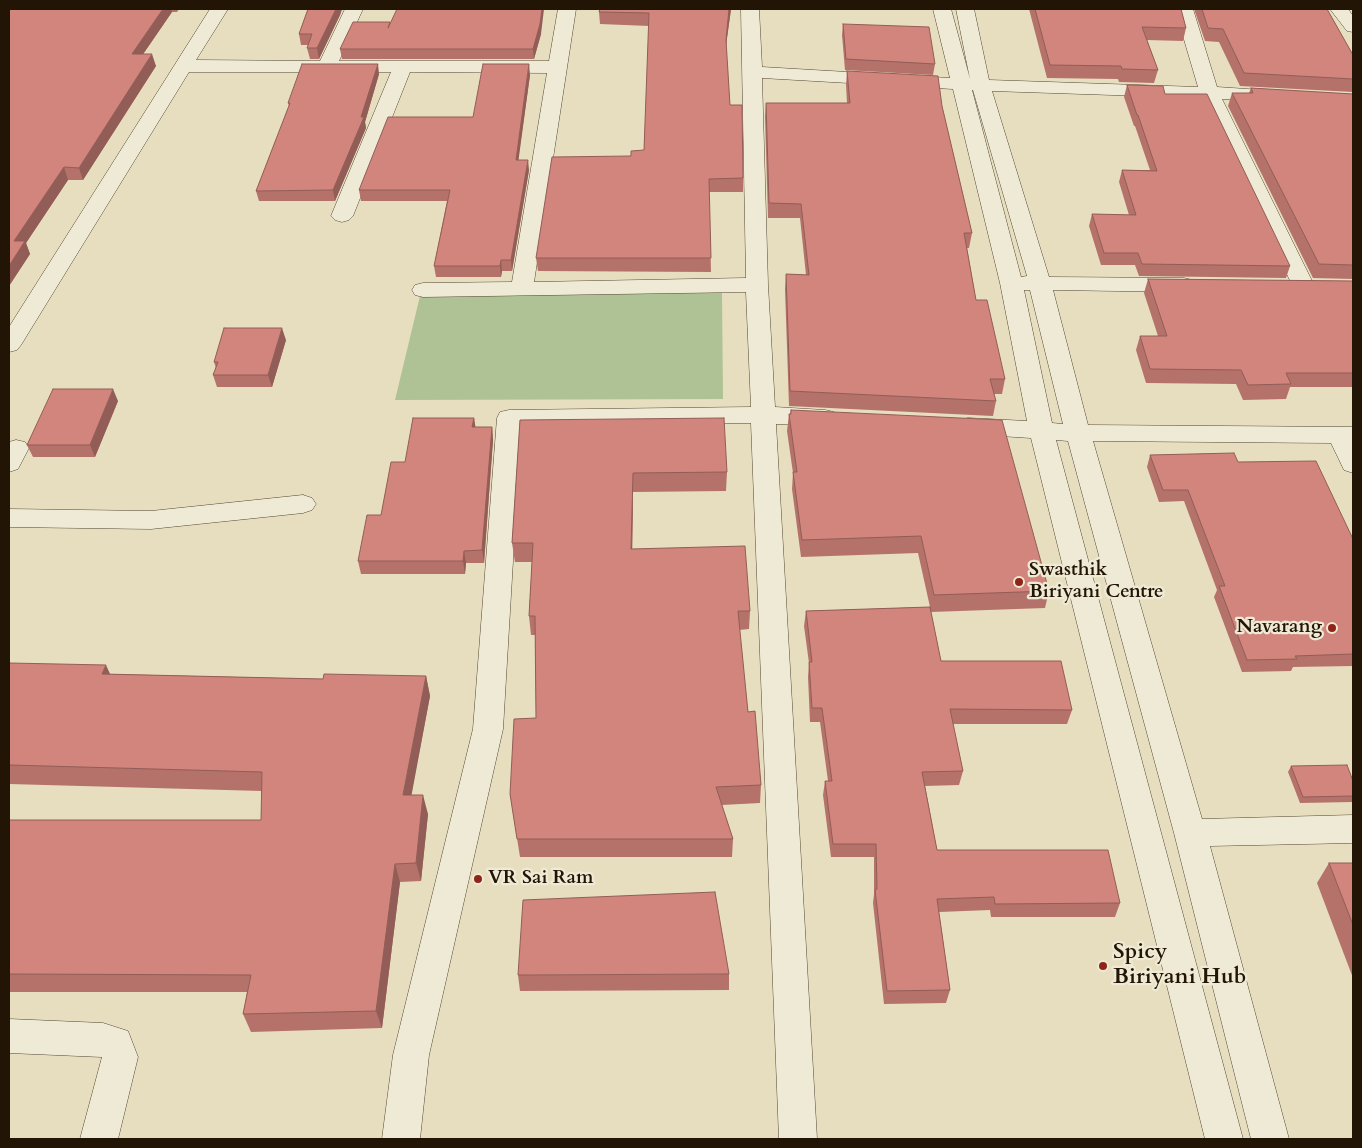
<!DOCTYPE html>
<style>
body{margin:0}
#map{position:relative;width:1362px;height:1148px;overflow:hidden;background:#e7debf;font-family:Cardo,serif}
canvas{display:block}
.frame{position:absolute;inset:0;border:10px solid #231506;pointer-events:none}
</style>
<div id="map">
<canvas width="1362" height="1148"></canvas>
<div class="frame"></div>
</div>
<script>
const ctx = document.querySelector('canvas').getContext('2d');
ctx.lineJoin = 'round';
function fill(path, color) { ctx.fillStyle = color; ctx.fill(path, 'evenodd'); }
const shape = rows => new Path2D(rows.map(r => 'M' + r).join(''));
function stroke(path, color, width, dash) { ctx.strokeStyle = color; ctx.lineWidth = width; ctx.lineCap = dash ? 'butt' : 'round'; ctx.setLineDash(dash || []); ctx.stroke(path); }
function label(font, color, halo, rows, align = 'center') {
  ctx.font = font + ' Cardo,serif'; ctx.lineWidth = 4.5; ctx.setLineDash([]); ctx.textBaseline = 'middle'; ctx.strokeStyle = halo; ctx.fillStyle = color; for (const [text, x, y, turn = 0] of rows) {
    ctx.save(); ctx.translate(x, y); ctx.rotate((+turn || 0) * Math.PI / 180); ctx.textAlign = isNaN(turn) ? turn : align; if (halo) ctx.strokeText(text, 0, 0); ctx.fillText(text, 0, 0); ctx.restore();
  }
}
fill(shape([
 [722,292,723,399,395,400,420,296]
]), '#afc296');
const minor = shape([
 [210,9,228,9,196,60,320,61,345,9,363,9,339,61,549,61,558,9,576,9,534,282,746,278,741,9,759,9,762,67,950,78,933,9,951,9,970,79,956,9,974,9,989,80,1198,87,1175,9,1193,9,1217,87,1277,91,1280,95,1277,99,1270,101,1222,99,1315,287,1312,292,1304,294,1296,292,1293,287,1203,98,992,91,1049,277,1184,278,1192,280,1195,285,1192,290,1184,292,1053,290,1088,425,1353,427,1353,473,1344,470,1331,443,1093,441,1202,819,1353,815,1353,843,1210,846,1289,1139,1251,1139,1174,833,1068,441,1056,440,1243,1139,1205,1139,1031,438,968,434,959,432,956,426,959,420,968,418,1027,421,1000,283,953,89,762,78,768,285,775,407,825,410,834,412,837,418,834,424,825,426,776,424,817,1139,779,1139,751,423,521,426,503,729,429,1055,420,1139,382,1139,393,1055,473,729,497,418,500,412,509,410,751,407,746,292,423,297,415,295,412,290,415,285,423,283,512,282,547,73,410,72,353,216,349,220,342,222,335,220,331,216,391,72,189,72,21,345,17,350,9,352,9,327,210,9],
 [972,90,973,90,1027,276,1021,277,972,90],
 [1024,290,1030,290,1063,424,1052,423,1024,290],
 [1330,9,1348,9,1353,16,1353,32,1347,31,1330,9],
 [16,440,25,442,29,448,18,469,9,472,9,442,16,440],
 [303,495,312,498,316,504,312,510,303,513,151,529,9,527,9,509,151,511,303,495],
 [9,1019,103,1023,128,1031,138,1057,118,1139,80,1139,102,1057,9,1053,9,1019]
]);
stroke(minor, '#544734', 1);
fill(minor, '#efead5');
fill(shape([
 [9,9,179,9,177,12,172,12,143,54,156,66,83,180,68,180,26,243,30,254,9,286],
 [308,9,342,9,340,15,319,59,310,59,307,48,309,45,301,45,299,34],
 [600,9,731,9,726,46,730,105,743,178,743,192,709,192,711,272,538,271,536,258,631,156,644,150,649,26,600,24,599,12],
 [1029,9,1181,9,1186,28,1183,41,1147,40,1158,70,1154,83,1119,82,1118,79,1047,78],
 [1194,9,1327,9,1353,55,1353,92,1240,86,1219,42,1205,41],
 [390,24,541,34,534,59,342,59,340,49],
 [843,24,935,64,933,75,845,70,842,35],
 [847,71,942,106,972,233,969,248,967,248,976,300,1005,379,1002,394,994,394,996,401,993,416,789,406,785,289,786,274,806,275,800,218,768,218,765,117,766,103,847,103,846,85],
 [379,74,365,122,366,128,335,201,259,201,256,191,289,106,288,103],
 [530,75,518,160,529,170,512,271,502,271,501,277,436,277,434,266,447,201,361,201,359,190,473,117],
 [1127,85,1165,94,1290,266,1286,278,1139,276,1135,265,1101,265,1089,226,1092,214,1129,215,1119,182,1122,170,1150,170,1135,126,1134,126,1124,97],
 [1251,88,1353,94,1353,279,1313,278,1228,106,1232,93,1249,93],
 [1148,279,1353,281,1353,387,1290,387,1286,399,1243,400,1236,384,1146,383,1136,350,1140,336,1158,336,1144,293],
 [286,340,272,387,217,387,213,375,216,368,214,362],
 [118,401,95,457,33,457,27,445],
 [791,410,1049,591,1045,608,931,612,941,661,1072,710,1067,724,953,724,963,771,959,785,925,786,937,850,1120,903,1115,917,991,917,990,910,939,912,950,990,946,1003,884,1004,873,903,874,894,874,857,831,857,823,795,825,781,828,781,820,722,810,722,808,677,809,663,804,626,806,611,930,607,918,553,801,557,792,489,793,473,787,431,789,414,790,414],
 [474,418,475,427,492,427,493,440,484,563,466,563,465,574,361,574,358,561,381,515,405,462],
 [520,420,727,472,726,491,633,492,632,549,750,611,749,629,739,630,748,712,761,785,760,803,722,805,733,839,732,857,520,857,510,794,536,718,535,635,531,635,529,616,532,562,515,562,512,543],
 [1150,455,1238,462,1353,539,1353,666,1293,667,1291,671,1242,672,1214,597,1217,590,1184,501,1159,502,1147,467],
 [9,663,110,674,323,679,426,676,430,696,411,795,428,814,421,881,400,882,382,1028,251,1032,243,1014,247,992,9,992,9,820,261,820,262,791,9,784],
 [1291,766,1353,781,1353,802,1300,803,1288,772],
 [1329,863,1353,863,1353,978,1317,883],
 [729,974,729,990,520,991,518,975]
]), '#b4726b');
fill(shape([
 [163,9,171,9,172,12,135,66,132,54],
 [336,9,342,9,340,15,319,59,317,48],
 [542,9,544,9,541,34,534,59,533,49],
 [729,9,731,9,725,52,726,40],
 [152,54,156,66,83,180,79,168],
 [378,64,379,74,365,122,366,128,335,201,333,190],
 [529,64,530,75,517,171,516,160],
 [528,160,529,170,512,271,511,260],
 [64,167,68,180,26,243,30,254,9,286,9,266,14,241],
 [501,260,502,271,501,277,500,266],
 [282,328,286,340,272,387,268,375],
 [113,389,118,401,95,457,90,445],
 [474,418,476,430,472,427],
 [492,427,493,440,484,563,482,550],
 [633,473,633,492,632,568,631,549],
 [464,551,466,563,465,574,463,561],
 [106,665,115,685,102,674],
 [426,676,430,696,408,814,403,795],
 [423,795,428,814,421,881,416,863],
 [395,864,400,882,382,1028,376,1011]
]), '#925d57');
const building = shape([
 [9,9,163,9,132,54,152,54,79,168,64,167,14,241,25,241,9,266,9,9],
 [308,9,336,9,317,48,307,48,312,34,299,34,308,9],
 [397,9,542,9,540,24,533,49,340,49,353,22,390,22,388,28,397,9],
 [600,9,729,9,726,40,730,105,742,105,743,178,709,179,711,258,536,258,552,157,631,156,631,151,644,150,649,13,599,12,600,9],
 [1035,9,1181,9,1186,28,1142,27,1158,70,1122,69,1121,66,1050,65,1035,9],
 [1202,9,1327,9,1353,55,1353,79,1244,73,1223,29,1208,28,1202,9],
 [843,24,929,27,935,64,846,59,843,24],
 [302,64,378,64,361,117,364,117,333,190,256,191,290,103,288,103,302,64],
 [483,64,529,64,516,160,528,160,511,260,501,260,500,266,434,266,450,190,359,190,388,117,473,117,483,64],
 [847,71,938,76,942,106,972,233,964,233,976,300,987,300,1005,379,990,379,996,401,790,391,786,274,809,275,801,204,769,203,766,103,850,103,847,71],
 [1127,85,1163,86,1165,94,1207,94,1290,266,1142,264,1138,253,1104,253,1092,214,1136,215,1122,170,1157,171,1138,115,1137,115,1127,85],
 [1251,88,1353,94,1353,265,1319,264,1232,93,1253,93,1251,88],
 [1148,279,1353,281,1353,373,1286,373,1291,384,1248,385,1241,370,1150,369,1140,336,1167,336,1148,279],
 [224,328,282,328,268,375,213,375,218,362,214,362,224,328],
 [53,389,113,389,90,445,27,445,53,389],
 [791,410,1002,420,1049,591,934,595,921,536,802,540,793,472,797,472,789,414,791,414,791,410],
 [413,418,474,418,472,427,492,427,482,550,464,551,463,561,358,561,367,515,381,515,391,462,405,462,413,418],
 [724,418,727,472,633,473,631,549,745,546,750,611,738,611,748,712,755,711,761,785,716,787,733,839,517,839,510,794,514,719,536,718,535,616,529,616,533,543,512,543,520,420,724,418],
 [1234,453,1238,462,1316,461,1353,539,1353,654,1295,656,1297,659,1247,660,1219,586,1225,586,1188,490,1163,490,1150,455,1234,453],
 [930,607,941,661,1061,661,1072,710,950,709,963,771,922,772,937,850,1108,850,1120,903,995,904,994,897,937,899,950,990,887,991,875,890,877,889,876,844,833,844,825,781,832,781,822,708,812,708,809,662,812,662,806,611,930,607],
 [9,663,106,665,102,674,323,679,324,674,426,676,403,795,423,795,416,863,395,864,376,1011,243,1014,251,975,9,974,9,820,261,820,262,772,9,765,9,663],
 [1347,765,1353,781,1353,796,1303,797,1291,766,1347,765],
 [1329,863,1353,863,1353,925,1329,863],
 [715,892,729,974,518,975,523,900,715,892]
]);
fill(building, '#d1857c');
stroke(building, '#925d57', 1);
for (const [x, y, r, color] of [
 [1019,582,5,"#8f2418"],
 [1332,628,5,"#8f2418"],
 [478,879,5,"#8f2418"],
 [1103,966,5,"#8f2418"]
]) { const dot = new Path2D(); dot.arc(x, y, r, 0, 2 * Math.PI); ctx.fillStyle = color; ctx.fill(dot); stroke(dot, '#efead5', 2); }
label('bold 19px', '#231506', '#efead5', [
 ["Swasthik",1029,571],
 ["Biriyani Centre",1029,593],
 ["Navarang",1322,628,"right"],
 ["VR Sai Ram",488,879]
], 'left');
label('bold 22px', '#231506', '#efead5', [
 ["Spicy",1113,953],
 ["Biriyani Hub",1113,978]
], 'left');
</script>
